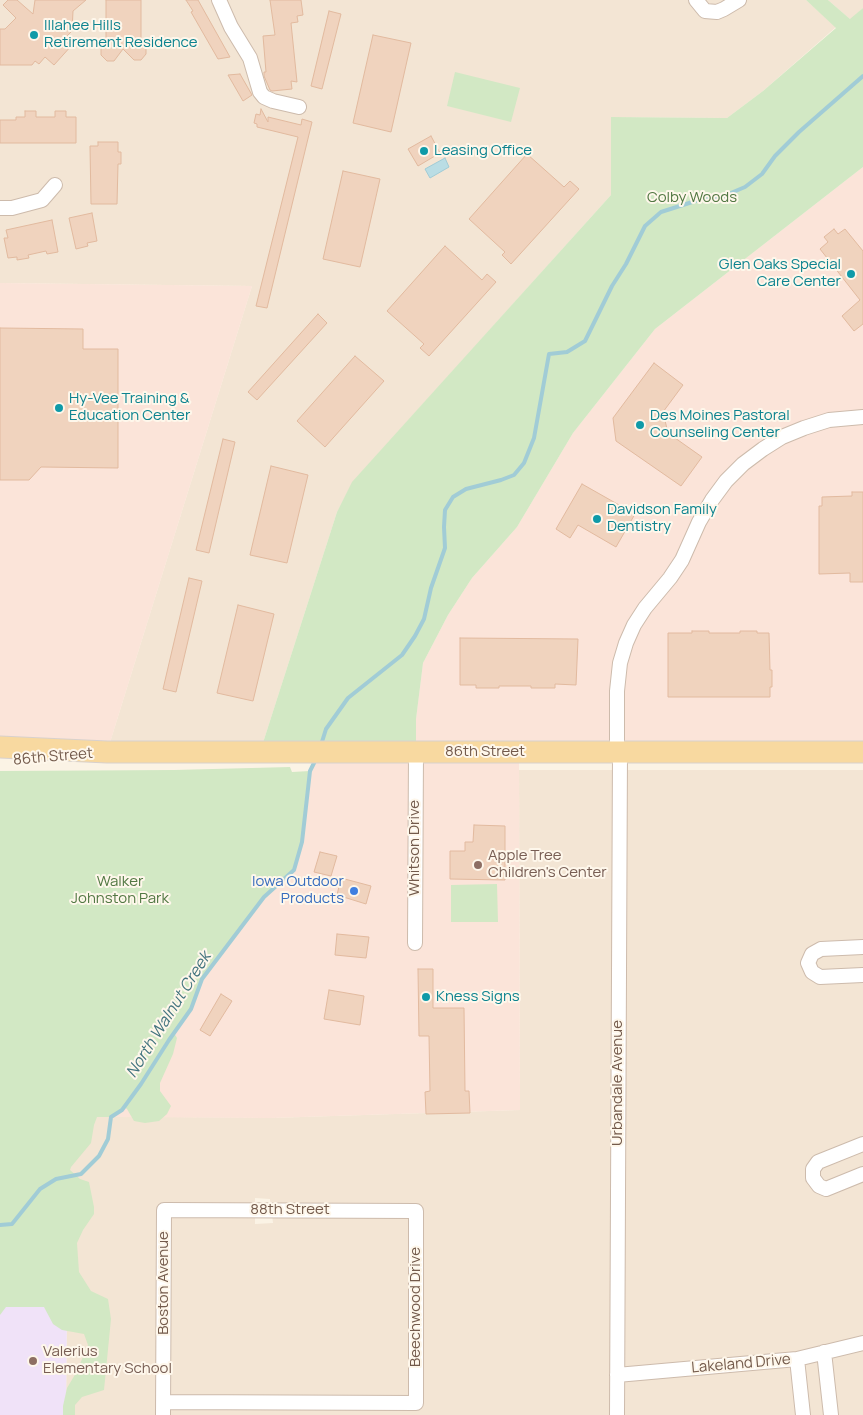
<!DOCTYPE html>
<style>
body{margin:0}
canvas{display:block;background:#fbf3e5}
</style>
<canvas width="863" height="1415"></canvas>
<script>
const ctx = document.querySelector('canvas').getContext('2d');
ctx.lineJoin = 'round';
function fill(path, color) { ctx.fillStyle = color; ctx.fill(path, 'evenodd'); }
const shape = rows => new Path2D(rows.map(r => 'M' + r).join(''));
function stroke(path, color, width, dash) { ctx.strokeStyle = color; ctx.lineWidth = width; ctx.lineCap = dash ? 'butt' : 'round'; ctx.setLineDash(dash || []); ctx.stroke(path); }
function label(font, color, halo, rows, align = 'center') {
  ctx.font = font + ' Manrope,sans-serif'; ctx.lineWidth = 4; ctx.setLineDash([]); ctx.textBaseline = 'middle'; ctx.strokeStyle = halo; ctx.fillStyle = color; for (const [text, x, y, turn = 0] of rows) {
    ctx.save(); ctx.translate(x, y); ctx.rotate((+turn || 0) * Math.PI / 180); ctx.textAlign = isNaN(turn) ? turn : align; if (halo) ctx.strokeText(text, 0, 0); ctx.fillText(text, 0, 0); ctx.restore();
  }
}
fill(shape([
 [0,0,806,0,836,27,763,91,727,118,611,117,611,195,352,483,337,512,260,752,107,752,252,286,0,283],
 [828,0,863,0,863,8,851,20],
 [519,770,863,770,863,1415,66,1415,69,1116,270,1118,520,1110],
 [255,1198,270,1199,273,1223,255,1224]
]), '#f3e5d4');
fill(shape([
 [863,167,863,751,519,752,520,1110,270,1118,111,1117,122,1110,191,1009,202,979,264,897,294,870,305,813,310,771,319,752,416,752,416,719,423,663,448,615,472,578,517,527,573,433,655,329],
 [0,283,252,286,107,752,0,747]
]), '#fbe4d9');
fill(shape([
 [0,1306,67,1307,66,1415,0,1415]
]), '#f0e2f8');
fill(shape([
 [806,0,828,0,850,19,863,8,863,167,655,329,573,433,517,527,472,578,448,615,423,663,416,719,416,752,260,752,337,512,352,482,611,195,611,117,727,118,763,91,836,28],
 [455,72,520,88,511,122,447,106],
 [290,767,292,772,310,771,302,842,294,870,264,897,202,979,191,1009,174,1033,177,1038,173,1054,160,1083,160,1091,171,1106,167,1114,159,1121,145,1123,134,1121,127,1109,124,1107,111,1117,97,1117,94,1125,91,1143,71,1167,70,1170,80,1179,89,1182,94,1207,94,1214,83,1230,77,1243,79,1272,91,1291,108,1299,111,1319,104,1390,82,1397,75,1405,75,1415,63,1415,63,1406,67,1388,76,1373,88,1345,84,1334,62,1330,53,1324,44,1307,6,1307,0,1315,0,771,174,770],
 [497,884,498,922,451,922,451,885]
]), '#d2e8c4');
const water = shape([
 [445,158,449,167,430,178,425,169,445,158]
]);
fill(water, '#badde4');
stroke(water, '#a1ccd6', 1);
stroke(shape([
 [321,745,326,729,348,698,402,655,415,636,424,619,431,588,445,548,444,527,445,510,453,497,466,489,501,480,514,475,524,463,534,438,549,354,567,352,585,341,612,286,626,264,645,226,661,212,708,197,719,198,745,187,762,174,775,156,799,132,863,76],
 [0,1225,12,1224,40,1189,56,1179,81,1174,99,1156,108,1139,111,1117,122,1110,141,1084,169,1040,191,1009,202,979,264,897,294,870,302,842,310,771,316,759]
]), '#a1ccd6', 4);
const building = shape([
 [8,0,17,0,33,14,35,0,86,0,73,11,72,31,65,38,72,45,54,65,45,57,39,64,35,61,32,65,0,65,0,29,5,29,16,18,3,5,8,0],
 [106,0,141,0,141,44,146,48,146,54,141,60,134,60,123,49,114,61,107,61,101,55,101,49,106,44,106,0],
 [186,0,198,0,230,57,218,59,191,12,193,11,186,0],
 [270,0,301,0,303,15,297,16,298,22,291,23,297,82,291,81,292,89,272,91,270,90,264,76,264,72,266,72,263,36,275,35,270,0],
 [329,11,341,14,322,89,311,86,329,11],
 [373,35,411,43,391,132,353,123,373,35],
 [240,74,252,95,243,101,228,75,240,74],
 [261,109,268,122,268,117,301,125,302,119,312,122,267,308,256,306,298,137,257,127,257,124,254,123,256,114,260,115,261,109],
 [25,111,36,111,36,117,55,117,55,111,66,111,66,117,76,117,76,143,0,143,0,120,16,120,16,117,25,117,25,111],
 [431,136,440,153,418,166,408,149,431,136],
 [98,142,118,142,118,152,121,152,121,164,118,164,117,204,91,204,90,146,98,146,98,142],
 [527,154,564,187,570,181,579,189,511,264,502,255,505,252,469,219,527,154],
 [343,171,380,179,360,267,323,259,343,171],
 [92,213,97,241,87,243,88,246,76,249,69,218,92,213],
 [52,220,58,252,47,254,46,251,28,255,29,258,17,260,17,257,8,258,4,238,8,238,6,230,52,220],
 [834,229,838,234,845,229,863,251,863,324,854,331,842,316,860,300,820,249,828,242,824,237,834,229],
 [445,246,482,280,487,274,496,282,429,356,420,348,424,344,387,311,445,246],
 [318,314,327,323,257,400,248,392,318,314],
 [0,328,83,329,83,349,118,349,118,468,41,467,29,480,0,480,0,328],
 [355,356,384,381,325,447,297,421,355,356],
 [654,363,683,385,663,412,668,433,702,457,681,486,616,441,613,418,654,363],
 [223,439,235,442,209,553,196,550,223,439],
 [271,466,308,475,287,563,250,555,271,466],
 [582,484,635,514,616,547,578,525,570,538,556,529,582,484],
 [852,492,863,492,863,582,850,582,850,573,819,574,819,506,822,506,822,497,852,496,852,492],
 [189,578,202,581,176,692,163,689,189,578],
 [238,605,274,614,253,701,217,693,238,605],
 [692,631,709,631,709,633,740,633,740,631,757,631,757,633,769,633,770,670,772,670,772,687,770,687,770,697,668,697,668,633,692,633,692,631],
 [460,638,578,639,576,685,555,684,555,688,531,688,531,686,499,686,499,688,476,688,476,685,460,685,460,638],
 [474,825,505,826,505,880,450,879,450,851,465,851,465,842,473,842,474,825],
 [320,852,337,856,331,876,314,872,320,852],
 [341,878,371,886,366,904,337,895,341,878],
 [337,934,369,937,366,958,335,955,337,934],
 [418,969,433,969,433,1008,464,1008,465,1091,469,1091,470,1113,426,1114,425,1092,430,1091,429,1036,419,1036,418,969],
 [329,990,364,996,360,1025,324,1019,329,990],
 [221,994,232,1001,210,1036,200,1030,221,994]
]);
fill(building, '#f0d3be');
stroke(building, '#e2ba9f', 1);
const minor = shape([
 [219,0,231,27,250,58,260,92,264,97,273,101,299,107],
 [696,0,705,11,717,12,724,9,739,0],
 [0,208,12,208,42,200,55,185],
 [617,751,617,691,620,663,626,643,634,625,645,608,670,578,682,560,699,522,712,500,726,481,743,464,763,449,782,437,804,428,829,420,863,417],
 [415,943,416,752],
 [863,947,821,949,812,954,808,963,812,972,820,977,863,975],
 [863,1144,818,1162,813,1169,813,1178,819,1186,826,1189,863,1174],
 [824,1352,831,1415],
 [797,1359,803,1415],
 [617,1375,797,1359,863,1343],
 [163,1415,164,1210,416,1211,416,1403,163,1402],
 [617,1415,620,752]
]);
const primary = shape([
 [0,747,107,752,863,752]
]);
stroke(minor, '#cdbbac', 16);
stroke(primary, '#d8d1cd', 23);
stroke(minor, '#fff', 14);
stroke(primary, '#f8d9a0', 21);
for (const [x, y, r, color] of [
 [34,35,5,"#0f9aa8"],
 [424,151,5,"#0f9aa8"],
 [851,274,5,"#0f9aa8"],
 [59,408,5,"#0f9aa8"],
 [640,425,5,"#0f9aa8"],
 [597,519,5,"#0f9aa8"],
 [478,865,5,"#8d6e63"],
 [354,891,5,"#3f7fe0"],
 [426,997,5,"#0f9aa8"],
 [33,1361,5,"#8d6e63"]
]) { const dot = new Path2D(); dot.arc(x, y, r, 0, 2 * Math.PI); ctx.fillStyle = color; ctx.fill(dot); stroke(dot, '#fef7eb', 2); }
label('15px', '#0d838f', '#fef7eb', [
 ["Illahee Hills",44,26],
 ["Retirement Residence",44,43],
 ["Leasing Office",434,151],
 ["Glen Oaks Special",841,265,"right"],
 ["Care Center",841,282,"right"],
 ["Hy-Vee Training &",69,399],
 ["Education Center",69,416],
 ["Des Moines Pastoral",650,416],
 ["Counseling Center",650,433],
 ["Davidson Family",607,510],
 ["Dentistry",607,527],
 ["Kness Signs",436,997]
], 'left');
label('15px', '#527843', '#fef7eb', [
 ["Colby Woods",692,198],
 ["Walker",120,882],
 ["Johnston Park",120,899]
]);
label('15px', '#735a4b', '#fef7eb', [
 ["86th Street",485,752],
 ["86th Street",53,757,-5],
 ["Whitson Drive",415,848,-90],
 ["Urbandale Avenue",618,1083,-90],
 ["88th Street",290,1210],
 ["Boston Avenue",164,1283,-90],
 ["Beechwood Drive",416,1307,-90],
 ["Lakeland Drive",741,1364,-5]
]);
label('15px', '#785e54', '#fef7eb', [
 ["Apple Tree",488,856],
 ["Children's Center",488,873],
 ["Valerius",43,1352],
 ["Elementary School",43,1369]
], 'left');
label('15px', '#366cbe', '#fef7eb', [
 ["Iowa Outdoor",344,882],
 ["Products",344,899]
], 'right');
label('italic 16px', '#43747f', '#fef7eb', [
 ["North Walnut Creek",169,1015,-58]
]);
</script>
